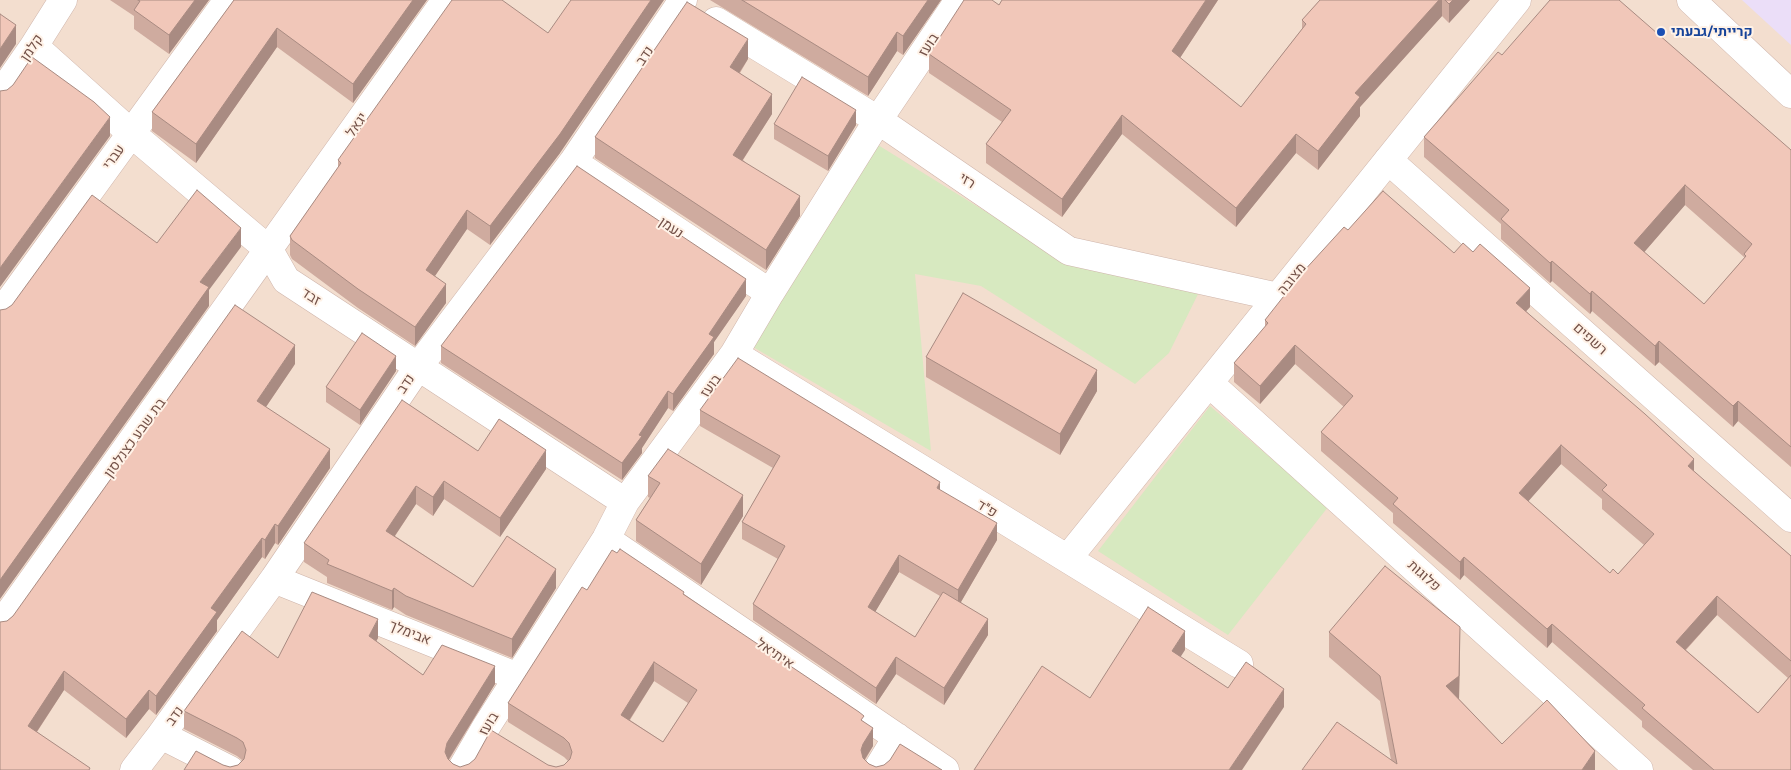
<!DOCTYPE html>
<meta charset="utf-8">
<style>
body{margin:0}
canvas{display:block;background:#fcede1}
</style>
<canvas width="1791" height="770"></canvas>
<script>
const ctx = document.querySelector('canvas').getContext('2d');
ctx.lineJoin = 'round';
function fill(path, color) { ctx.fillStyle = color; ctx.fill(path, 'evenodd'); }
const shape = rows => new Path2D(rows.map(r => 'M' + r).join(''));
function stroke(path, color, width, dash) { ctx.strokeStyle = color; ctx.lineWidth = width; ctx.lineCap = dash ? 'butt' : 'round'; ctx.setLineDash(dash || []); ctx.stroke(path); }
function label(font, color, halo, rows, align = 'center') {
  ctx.font = font + ' Figtree,Heebo,sans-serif'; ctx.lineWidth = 4; ctx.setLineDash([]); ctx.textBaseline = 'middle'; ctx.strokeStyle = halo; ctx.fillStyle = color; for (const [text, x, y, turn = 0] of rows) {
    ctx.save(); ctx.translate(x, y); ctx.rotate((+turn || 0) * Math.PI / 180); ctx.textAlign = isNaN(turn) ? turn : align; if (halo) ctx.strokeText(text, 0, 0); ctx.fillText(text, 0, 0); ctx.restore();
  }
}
fill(shape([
 [0,0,1791,0,1791,770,0,770]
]), '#f3decf');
fill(shape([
 [1742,0,1791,0,1791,45]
]), '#ebdef8');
fill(shape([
 [878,145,1064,260,1201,288,1169,353,1135,384,981,286,915,274,931,451,753,347],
 [1210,406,1328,507,1228,635,1098,551]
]), '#d7e9c0');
const minor = shape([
 [1691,0,1791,94],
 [716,21,878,120,1069,251,1278,297],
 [34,46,132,134,269,250,286,280,625,502],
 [0,95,34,46,63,0],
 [1388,160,1791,518],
 [573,162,770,293],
 [0,314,228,0],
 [734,354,1239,664],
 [1209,383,1639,770],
 [606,539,945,770],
 [1068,558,1517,0],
 [274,579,518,677],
 [0,626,446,0],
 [161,735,230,770],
 [134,770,161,735,274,579,418,367,573,162,683,0],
 [461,770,486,727,606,539,625,502,734,354,770,293,878,120,959,0],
 [877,770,897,737]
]);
stroke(minor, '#cfb5ab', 29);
stroke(minor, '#fff', 28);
fill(shape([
 [110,0,209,0,169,54,134,29,134,16],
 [234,0,427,0,353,103,277,47,196,163,152,131,152,112],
 [710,0,941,0,903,55,897,51,868,96],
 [1002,0,1218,0,1180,58,1241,107,1302,29,1302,20,1320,0,1470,0,1449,23,1442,16,1360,107,1360,116,1318,170,1296,153,1236,227,1122,134,1062,217,986,163,986,144,1002,122,929,73,929,54,999,5],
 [1502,55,1791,150,1791,467,1738,421,1733,427,1659,362,1655,366,1592,311,1590,314,1552,281,1550,283,1501,239,1501,224,1424,157,1424,137],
 [1685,205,1744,257,1744,258,1704,304,1644,252],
 [748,59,740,73,772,114,743,160,800,216,766,270,595,158,595,137],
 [774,124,856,125,828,171,774,139],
 [560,153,490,245,467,229,435,276,446,303,415,346,358,308,292,259,290,255,290,236,338,168,338,160],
 [1348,230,1454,253,1473,252,1530,307,1526,311,1694,472,1791,556,1791,770,1693,770,1642,727,1642,721,1552,642,1547,648,1464,575,1460,580,1393,523,1393,513,1321,451,1321,432,1344,407,1295,364,1260,404,1234,382,1234,363,1265,327,1265,320],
 [1561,464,1602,499,1602,509,1644,545,1618,574,1610,573,1528,501],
 [1717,615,1788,678,1758,713,1686,650],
 [746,296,714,342,714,354,673,411,668,408,642,448,642,453,622,480,441,363,441,346],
 [926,357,1097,391,1060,455,926,377],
 [295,364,266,407,330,468,278,545,275,543,265,559,262,557,217,620,217,631,156,715,149,709,126,738,64,690,37,732,90,770,0,770,7,621],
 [396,371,360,425,326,402,326,387],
 [700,410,940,490,997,540,961,602,988,635,944,705,896,674,876,704,753,620,753,604,778,559,742,539,742,522,773,468,700,426],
 [899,572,940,596,915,637,875,612],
 [478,451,546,469,500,537,444,499,433,516,416,504,395,536,473,587,556,588,512,658,406,615,394,607,392,610,327,583,327,577,304,562,304,543],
 [648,476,743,516,701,585,636,541,636,520,650,498,648,497],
 [587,590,684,594,864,722,873,746,865,760,869,764,876,767,942,770,184,770,223,765,230,767,238,765,242,760,237,756,184,729,184,711,278,658,378,638,376,641,423,675,495,684,449,760,453,764,460,767,548,765,556,767,564,765,568,761,564,757,508,722,508,703],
 [654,681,688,703,663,742,630,720],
 [1329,632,1460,651,1459,699,1502,744,1595,770,1302,770,1391,760,1380,701,1329,657]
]), '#cfab9f');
fill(shape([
 [195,0,209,0,169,54,169,35],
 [413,0,427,0,353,103,353,84],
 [651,0,664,0,560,153,490,245,490,226],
 [928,0,941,0,903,55,903,36],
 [1206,0,1218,0,1172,70,1172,51],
 [1439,0,1442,0,1442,16,1360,107,1360,116,1318,170,1318,151,1355,93],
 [1453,0,1470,0,1449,23,1449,4],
 [16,25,16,44,0,68,0,49],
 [277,28,277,47,196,163,196,144],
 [897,32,897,51,868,96,868,77],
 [748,39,748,59,730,87,730,67],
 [772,94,772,114,733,175,733,155],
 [856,110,856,125,828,171,828,156],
 [1122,115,1122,134,1062,217,1062,199],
 [110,117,110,136,0,287,0,268],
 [1296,134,1296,153,1236,227,1236,208],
 [1685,185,1685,205,1634,264,1634,243],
 [800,196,800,216,766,270,766,250],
 [467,210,467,229,426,289,426,270],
 [241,228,241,247,209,290,209,306,0,599,0,580,200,282],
 [1552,261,1552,281,1550,283,1550,263],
 [746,279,746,296,714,342,714,354,673,411,673,394,709,334],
 [446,284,446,303,415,346,415,327],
 [1530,288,1530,307,1516,322,1516,303],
 [1592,291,1592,311,1590,314,1590,294],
 [1659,341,1659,362,1655,366,1655,346],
 [295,345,295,364,257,420,257,401],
 [1295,345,1295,364,1260,404,1260,386],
 [396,356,396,371,360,425,360,410],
 [1097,370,1097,391,1060,455,1060,434],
 [668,391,668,408,642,448,642,453,622,480,622,463,639,435],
 [1738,401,1738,421,1733,427,1733,406],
 [1561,445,1561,464,1519,512,1519,493],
 [330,449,330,468,278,545,278,526],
 [546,450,546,469,500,537,500,518],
 [1694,459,1694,478,1688,466],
 [444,481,444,499,433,516,433,497],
 [940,482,940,499,937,488],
 [416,486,416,504,386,549,386,531],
 [743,495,743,516,701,585,701,564],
 [997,523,997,540,958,607,958,590],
 [275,524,275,543,265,559,265,540],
 [262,538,262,557,217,620,217,631,156,715,156,696,211,608],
 [899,555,899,572,868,624,868,607],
 [1464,557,1464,575,1460,580,1460,562],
 [556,569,556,588,512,658,512,639],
 [394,588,394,607,392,610,392,591],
 [1717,596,1717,615,1676,660,1676,642],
 [378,619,378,638,369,655,369,636],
 [988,619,988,635,944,705,944,688],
 [1552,624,1552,642,1547,648,1547,629],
 [1460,627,1460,651,1459,700,1446,686],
 [1185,631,1185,650,1172,670,1172,651],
 [896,657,896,674,876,704,876,688],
 [654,662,654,681,621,733,621,715],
 [495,666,495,684,447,762,445,752,447,743],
 [64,671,64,690,28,745,28,726],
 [1284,689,1284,707,1242,770,1229,770],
 [149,690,149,709,126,738,126,719],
 [873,728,873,746,863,762,861,750,863,744],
 [1595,751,1595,770,1582,770]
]), '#a98b82');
const building = shape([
 [138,0,195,0,169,35,134,10,140,1,138,0],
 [234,0,413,0,353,84,277,28,196,144,152,112,234,0],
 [452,0,502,0,548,33,571,0,651,0,560,134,490,226,467,210,426,270,446,284,415,327,358,289,292,240,290,236,341,163,338,160,452,0],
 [742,0,928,0,903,36,897,32,868,77,742,0],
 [964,0,992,0,999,5,1002,0,1206,0,1172,51,1241,107,1306,24,1302,20,1320,0,1439,0,1355,93,1360,97,1318,151,1296,134,1236,208,1122,115,1062,199,986,144,1011,110,929,54,964,0],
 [1445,0,1453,0,1449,4,1445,0],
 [1550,0,1619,0,1791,150,1791,447,1738,401,1733,406,1659,341,1655,346,1592,291,1590,294,1552,261,1550,263,1501,219,1509,210,1424,137,1498,52,1502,55,1550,0],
 [1685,185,1752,244,1744,254,1746,256,1704,304,1634,243,1685,185],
 [687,2,748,39,730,67,772,94,733,155,800,196,766,250,595,137,687,2],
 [0,14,16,25,0,49,0,14],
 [32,57,94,102,110,117,0,268,0,91,7,90,13,85,32,57],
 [802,77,856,110,828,156,774,124,802,77],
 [577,166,746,279,709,334,714,337,673,394,668,391,639,435,642,436,622,463,441,346,577,166],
 [197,190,241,228,200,282,209,287,0,580,0,310,6,309,12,305,92,195,157,243,197,190],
 [1383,191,1454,253,1463,243,1473,252,1480,244,1530,288,1516,303,1645,414,1694,459,1688,466,1791,556,1791,661,1717,596,1676,642,1758,713,1791,675,1791,770,1714,770,1642,708,1645,705,1552,624,1547,629,1464,557,1460,562,1393,504,1398,498,1321,432,1353,396,1295,345,1260,386,1234,363,1268,323,1265,320,1302,273,1344,227,1348,230,1383,191],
 [1561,445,1607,485,1602,490,1654,534,1618,574,1613,569,1610,573,1519,493,1561,445],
 [963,293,1097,370,1060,434,926,357,963,293],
 [235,305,295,345,257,401,330,449,278,526,275,524,265,540,262,538,211,608,217,612,156,696,149,690,126,719,64,671,28,726,90,768,89,770,0,770,0,622,7,621,13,616,235,305],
 [362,333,396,356,360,410,326,387,362,333],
 [738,358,940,482,937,488,997,523,958,590,899,555,868,607,915,637,943,592,988,619,944,688,896,657,876,688,753,604,785,546,742,522,780,456,700,410,738,358],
 [402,400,478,451,499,419,546,450,500,518,444,481,433,497,416,486,386,531,473,587,507,536,556,569,512,639,406,596,394,588,392,591,327,564,329,560,304,543,402,400],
 [668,449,743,495,701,564,636,520,660,483,648,476,668,449],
 [620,549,684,592,683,594,859,712,864,716,861,720,873,728,863,744,861,750,863,758,869,764,876,767,884,765,890,760,900,744,942,770,184,770,196,751,223,765,230,767,238,765,244,759,246,750,243,742,237,738,184,711,242,631,278,658,312,592,378,619,369,636,423,675,442,645,495,666,447,743,445,752,448,759,453,764,460,767,469,764,475,759,491,730,548,765,556,767,564,765,570,759,572,752,569,743,564,738,508,703,582,587,587,590,612,550,617,553,620,549],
 [654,662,697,690,663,742,621,715,654,662],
 [1385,566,1460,627,1459,676,1446,686,1502,744,1547,700,1595,751,1582,770,1302,770,1337,722,1397,764,1380,676,1329,632,1385,566],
 [1148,607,1185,631,1172,651,1228,688,1246,662,1284,689,1229,770,974,770,1042,666,1090,698,1148,607]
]);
fill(building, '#f1c7b9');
stroke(building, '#a98b82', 1);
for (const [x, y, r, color] of [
 [1661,32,5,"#1a4fb4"]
]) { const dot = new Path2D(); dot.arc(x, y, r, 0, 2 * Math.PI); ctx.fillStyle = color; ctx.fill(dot); stroke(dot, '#fff2e7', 2); }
label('bold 14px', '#164399', '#fff2e7', [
 ["קרייתי/גבעתי",1671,32]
], 'left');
label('14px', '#735148', '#fff2e7', [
 ["בועז",929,45,-56],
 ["קלמן",32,48,-56],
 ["נדב",645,56,-56],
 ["יגאל",357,125,-55],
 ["עברי",114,157,-54],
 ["רזי",967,181,34],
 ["נעמן",671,228,34],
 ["מצובה",1292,279,-51],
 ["זבד",311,297,33],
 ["רשפים",1590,339,42],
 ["נדב",406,384,-56],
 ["בועז",711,386,-54],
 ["בת שבע כצנלסון",135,438,-54],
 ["פ\"ד",987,509,31],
 ["פלוגות",1424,576,42],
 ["אבימלך",410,633,22],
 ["איתיאל",775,654,34],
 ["נדב",175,716,-54],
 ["בועז",489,724,-58]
]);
</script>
